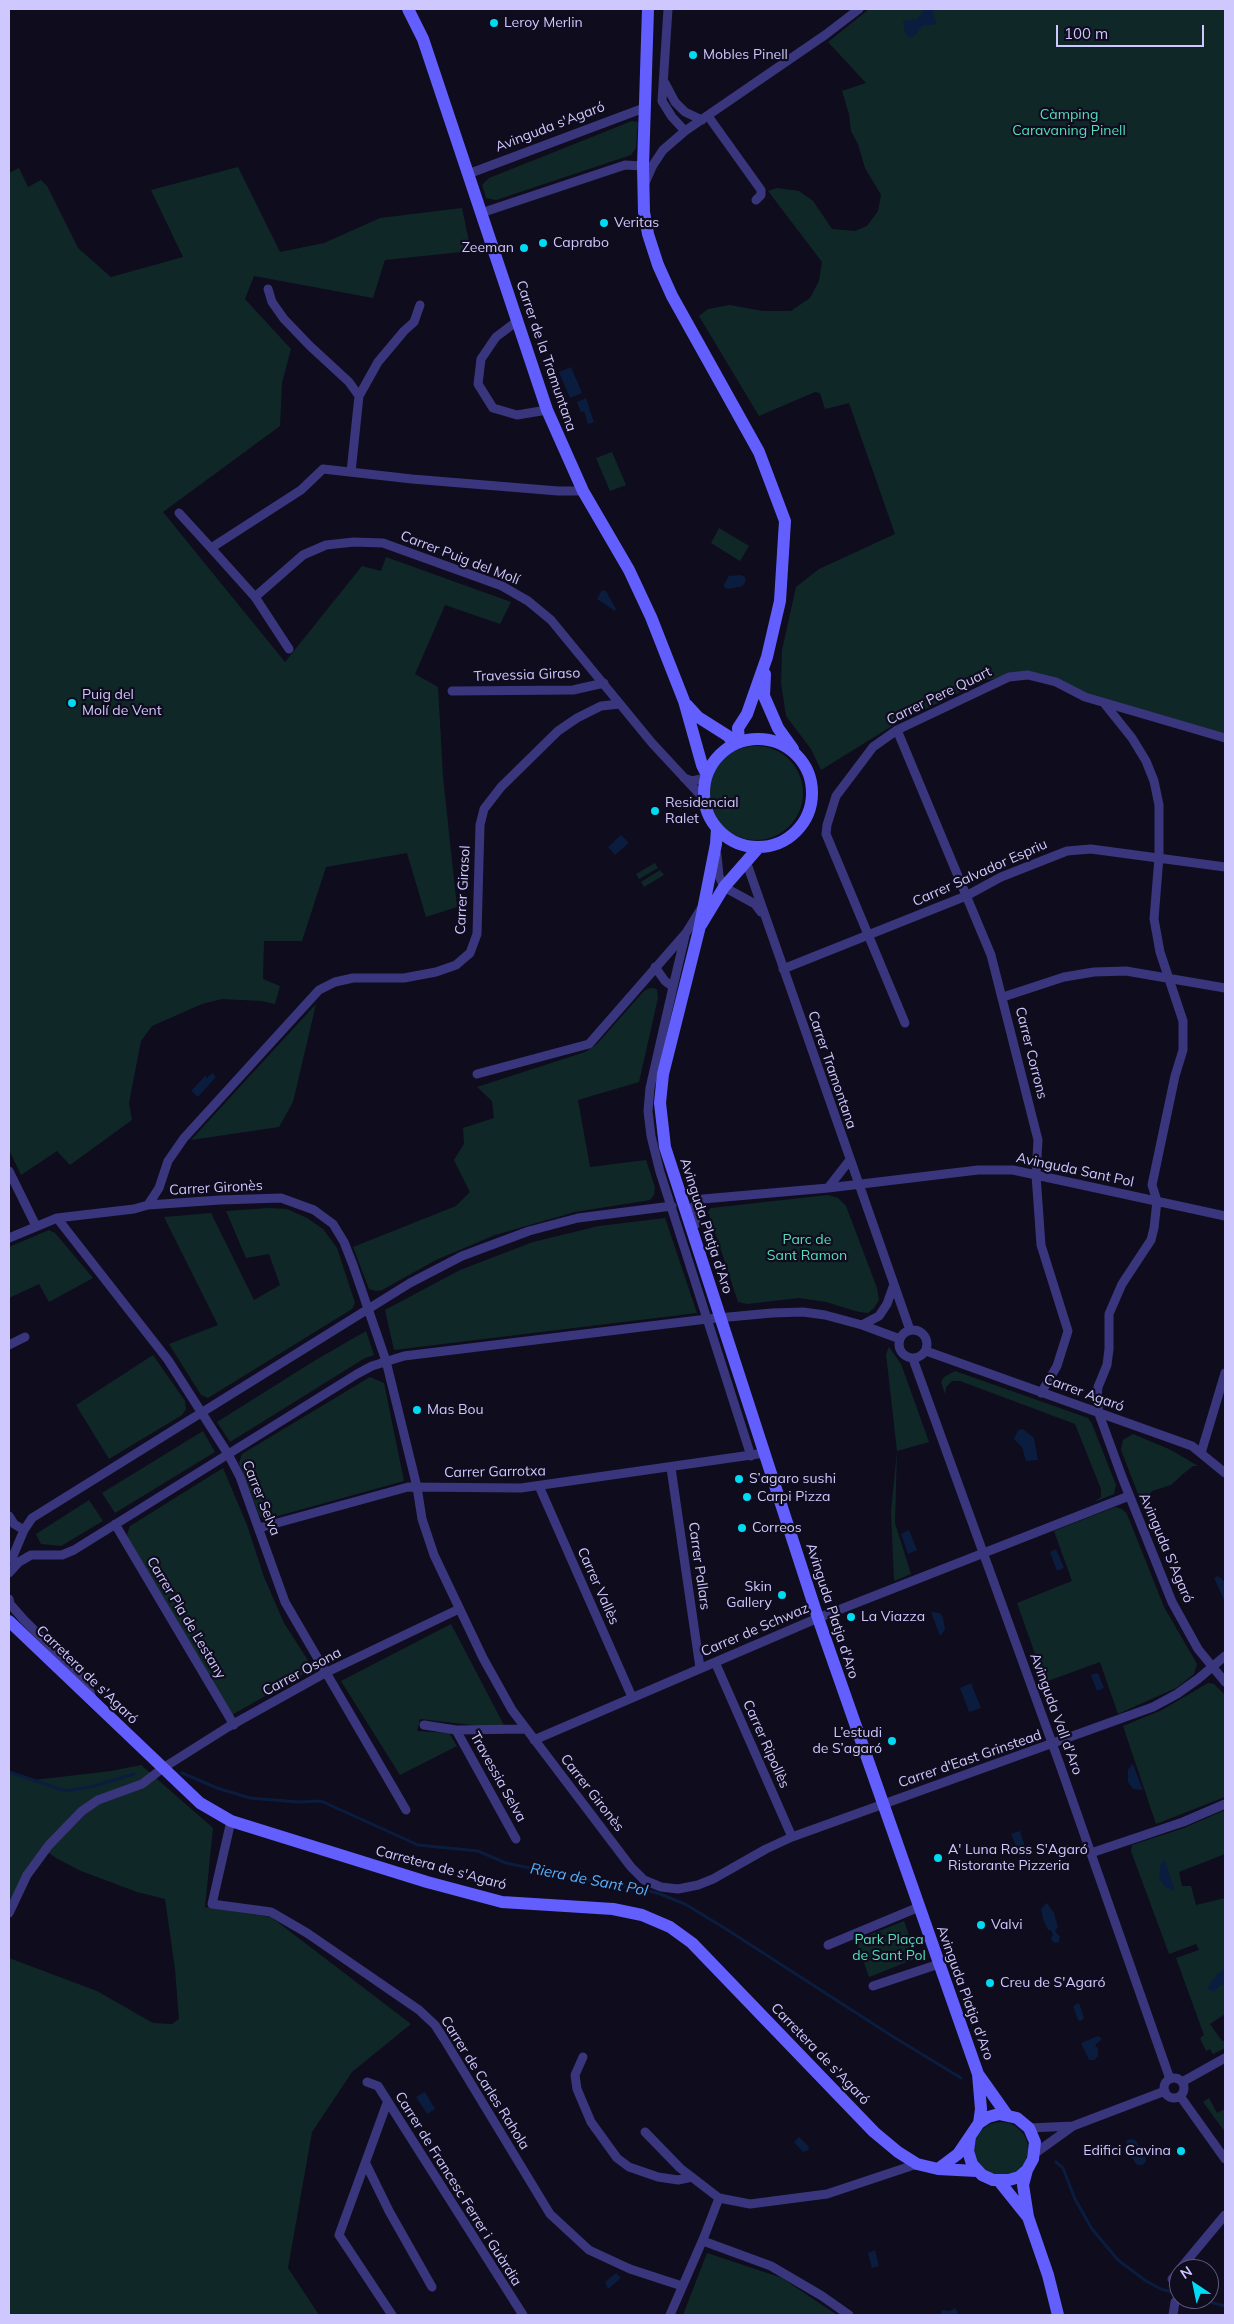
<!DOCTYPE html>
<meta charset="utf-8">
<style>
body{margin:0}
#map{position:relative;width:1234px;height:2324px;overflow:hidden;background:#0f0c1e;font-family:Mulish,sans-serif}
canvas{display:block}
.frame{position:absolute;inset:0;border:10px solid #cfc8ff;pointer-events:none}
.north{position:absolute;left:1169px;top:2259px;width:50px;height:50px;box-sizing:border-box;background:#0f0c1e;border:1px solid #5c5778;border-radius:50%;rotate:326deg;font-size:14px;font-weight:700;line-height:20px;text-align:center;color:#cfc8ff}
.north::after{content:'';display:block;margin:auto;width:18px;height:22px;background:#00dbf3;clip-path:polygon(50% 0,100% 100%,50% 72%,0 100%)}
.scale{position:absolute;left:1056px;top:25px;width:148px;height:22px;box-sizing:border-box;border:2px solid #cfc8ff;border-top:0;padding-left:6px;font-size:15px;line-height:18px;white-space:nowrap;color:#cfc8ff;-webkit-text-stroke:4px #0f0c1e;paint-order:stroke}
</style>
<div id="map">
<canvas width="1234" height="2324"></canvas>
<div class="frame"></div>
<div class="north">N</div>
<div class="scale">100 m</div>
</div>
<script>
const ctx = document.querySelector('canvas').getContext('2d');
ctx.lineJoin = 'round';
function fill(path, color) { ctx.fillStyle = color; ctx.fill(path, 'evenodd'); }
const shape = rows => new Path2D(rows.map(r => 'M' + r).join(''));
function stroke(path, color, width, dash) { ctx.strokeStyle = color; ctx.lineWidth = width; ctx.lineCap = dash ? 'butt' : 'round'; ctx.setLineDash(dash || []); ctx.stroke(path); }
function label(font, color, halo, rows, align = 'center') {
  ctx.font = font + ' Mulish,sans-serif'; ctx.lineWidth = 4.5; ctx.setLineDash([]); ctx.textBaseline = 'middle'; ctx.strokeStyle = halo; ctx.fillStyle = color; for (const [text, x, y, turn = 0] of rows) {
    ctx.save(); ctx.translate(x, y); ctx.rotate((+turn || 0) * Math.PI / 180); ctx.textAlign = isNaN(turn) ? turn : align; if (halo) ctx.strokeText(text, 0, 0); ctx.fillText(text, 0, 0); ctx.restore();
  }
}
fill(shape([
 [869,9,1225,9,1225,738,1083,696,1034,674,986,680,900,721,821,770,811,749,786,716,781,683,782,650,796,587,819,569,895,534,849,403,825,409,820,393,815,392,759,416,699,316,708,309,730,305,763,311,791,311,810,298,819,281,822,262,768,191,777,188,799,191,813,201,832,229,855,231,867,226,878,211,881,195,865,168,858,144,851,131,849,114,842,91,866,83,828,42],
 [632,121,638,122,636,148,631,155,496,200,486,198,482,185,489,178],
 [238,167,280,252,324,243,380,218,462,208,471,251,385,260,373,298,254,276,245,299,291,349,282,383,280,426,163,512,285,662,362,566,381,571,386,557,511,602,500,624,445,605,415,674,438,687,443,777,457,907,426,917,407,853,326,867,302,941,264,941,263,979,280,986,275,1004,262,1001,222,999,202,1004,152,1026,141,1041,129,1103,132,1120,70,1165,57,1151,21,1175,9,1150,9,173,19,168,28,187,41,180,47,186,78,248,111,277,183,257,151,190],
 [612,452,626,485,610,491,596,458],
 [719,528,749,546,740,561,711,543],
 '709 793a47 47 0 1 1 94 0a47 47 0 1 1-94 0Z',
 [655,863,658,868,639,879,636,874],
 [660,870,664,875,644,887,641,882],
 [650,988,657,989,658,998,639,1082,578,1100,590,1167,646,1160,655,1187,654,1195,650,1200,575,1212,495,1235,436,1260,382,1290,376,1291,369,1289,353,1247,456,1206,470,1192,454,1160,464,1144,463,1128,494,1118,492,1101,477,1087,585,1052,596,1045,644,991],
 [316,1004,293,1102,279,1127,191,1140],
 [828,1195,838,1198,846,1206,877,1288,879,1300,874,1308,868,1313,859,1312,826,1302,799,1298,747,1304,738,1302,708,1211,711,1208],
 [269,1208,287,1209,307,1218,323,1229,337,1248,355,1303,352,1309,208,1398,201,1395,169,1344,218,1325,164,1217,211,1213,254,1300,280,1285,269,1254,246,1258,226,1211],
 [665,1218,697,1313,394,1350,385,1310,460,1270,533,1242,599,1226],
 [49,1230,55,1233,93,1278,49,1302,39,1284,9,1298,9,1247],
 [366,1331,374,1355,365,1358,230,1442,217,1422,314,1361],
 [889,1347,901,1364,929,1442,897,1451,895,1523,911,1574,894,1581,891,1512,897,1451,886,1354],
 [153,1355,185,1401,186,1409,182,1415,109,1459,76,1405],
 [955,1371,1088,1418,1092,1424,1116,1485,1114,1494,1094,1502,1101,1497,1101,1489,1075,1424,960,1381,952,1381,946,1387,945,1394,941,1382,944,1377],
 [370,1377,384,1383,404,1481,267,1519,260,1517,239,1463,242,1454],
 [203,1431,215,1452,115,1513,102,1493],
 [1133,1434,1171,1450,1198,1466,1193,1466,1183,1474,1171,1485,1152,1491,1142,1504,1121,1450,1123,1440],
 [223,1468,247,1525,264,1577,284,1623,309,1662,305,1673,232,1715,135,1556,127,1534,130,1526],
 [89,1500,103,1521,61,1546,41,1544,36,1534],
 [1115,1507,1122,1509,1127,1514,1164,1607,1197,1664,1194,1674,1176,1688,1118,1714,1100,1662,1045,1682,1017,1603,1072,1581,1054,1531],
 [451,1624,506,1729,420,1719,417,1731,449,1733,457,1746,400,1775,341,1681],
 [1208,1683,1214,1684,1225,1695,1225,1797,1156,1824,1123,1726,1162,1710],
 [141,1765,213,1828,205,1907,271,1917,411,2024,352,2072,312,2132,288,2268,319,2315,9,2315,9,1958,97,1991,153,2023,172,2024,179,2019,175,1969,165,1899,137,1892,81,1871,56,1858,42,1848,25,1871,9,1902,9,1772,34,1780,111,1771],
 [1225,1810,1225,1854,1179,1872,1182,1886,1191,1886,1196,1905,1225,1898,1225,2014,1210,2024,1222,2041,1225,2040,1225,2048,1213,2054,1210,2049,1206,2051,1200,2038,1204,2035,1176,1958,1199,1950,1196,1944,1169,1954,1131,1851,1132,1845,1184,1828],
 [904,1921,917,1958,869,1977,856,1940],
 [1209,2098,1217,2113,1225,2109,1225,2132,1203,2102],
 '974 2149a27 27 0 1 1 54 0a27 27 0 1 1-54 0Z',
 [707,2253,782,2278,837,2315,683,2315]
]), '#0f2827');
fill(shape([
 [925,9,934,9,933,15,937,24,922,26,916,35,909,38,905,32,903,21,917,19],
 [571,367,582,393,570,398,559,372],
 [586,398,590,409,588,410,590,411,594,422,588,424,584,411,581,412,577,402],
 [741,575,745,577,746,580,743,586,728,589,724,587,724,584,729,576],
 [602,590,606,591,616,609,615,611,597,599],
 [621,835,629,843,615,855,608,847],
 [212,1073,216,1077,198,1097,191,1091,205,1076,207,1078],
 [1023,1429,1034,1438,1038,1460,1026,1461,1022,1447,1014,1439,1018,1430],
 [909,1530,917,1550,908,1554,901,1534],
 [1056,1549,1064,1568,1057,1571,1050,1552],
 [1218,1576,1225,1582,1225,1602,1214,1578],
 [931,1612,940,1613,943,1618,945,1630,940,1636],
 [1098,1673,1104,1688,1097,1691,1091,1675],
 [971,1683,981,1708,969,1712,960,1688],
 [1133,1764,1143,1790,1133,1789,1128,1782,1128,1769],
 [1020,1831,1025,1847,1018,1850,1011,1834],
 [1165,1860,1175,1891,1165,1887,1159,1878,1160,1866],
 [1047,1903,1054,1913,1058,1927,1055,1930,1057,1934,1060,1936,1059,1942,1054,1943,1051,1939,1053,1935,1051,1930,1048,1930,1043,1919,1041,1909],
 [1225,1969,1225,1984,1219,1986,1214,1992,1207,1988,1218,1973],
 [1079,2003,1084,2018,1081,2021,1078,2020,1073,2006],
 [1098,2036,1102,2039,1095,2045,1098,2049,1098,2056,1094,2060,1089,2060,1081,2043],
 [425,2092,435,2109,427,2114,416,2097],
 [799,2137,808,2146,809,2150,803,2152,794,2142],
 [1131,2139,1135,2140,1145,2154,1146,2162,1142,2165,1137,2165,1129,2154,1126,2145,1127,2140],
 [875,2250,879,2266,872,2268,868,2253],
 [616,2273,621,2278,608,2289,605,2282],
 [955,2308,958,2312,956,2314,940,2315,942,2310,950,2311]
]), '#0a1d3e');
stroke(shape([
 [9,1772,66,1791,94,1786,134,1774],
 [182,1773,217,1788,250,1798,298,1802,321,1801,418,1845,478,1851,506,1863,592,1881,643,1889,660,1894,685,1904,726,1929,892,2036,961,2078],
 [1056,2162,1063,2168,1075,2199,1092,2229,1118,2260,1146,2281,1161,2289,1179,2294],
 [1199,2299,1225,2306]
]), '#0a1d3e', 3);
stroke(shape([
 [668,9,662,101,672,117,685,131],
 [665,83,675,102,685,112,702,120],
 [708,116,761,190,761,195,756,200],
 [468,174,644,108],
 [645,183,653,165,663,150,685,131,825,35,859,9],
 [481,213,625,165,643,166],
 [268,289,272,302,284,319,310,346,349,382,359,396,351,472],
 [516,322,496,337,481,359,478,384,493,408,517,415,547,410],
 [359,396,378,362,404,331,414,322,420,305],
 [583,491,558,491,412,479,323,469,301,490,211,548,255,597,303,555,326,545,354,542,383,543,502,586,528,601,551,620,652,743,704,799],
 [179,513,211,548],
 [255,597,289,649],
 [452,691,573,690,604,683],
 [1104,703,1132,738,1146,761,1154,781,1159,805,1159,857,1154,919,1160,952,1183,1021,1183,1050,1175,1076,1152,1185,1157,1201,1154,1228,1151,1240,1122,1284,1109,1314,1109,1349,1107,1365,1098,1387,1097,1400,1099,1414,1122,1477,1172,1602,1198,1649,1225,1682],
 [897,730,991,955,1038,1140,1036,1175,1041,1245,1068,1331,1057,1366,1041,1393],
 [684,778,692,781,706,778],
 [717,855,719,876,724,887,755,904,761,912],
 [746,861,910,1330],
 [655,967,665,981,673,987,650,1088,648,1111,651,1136,660,1172,751,1456],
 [783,969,966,896,1001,877,1067,851,1091,849,1225,867],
 [673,987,685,936],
 [1003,997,1064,977,1094,972,1126,971,1225,988],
 [905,1023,826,834,827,825,836,796,873,747,897,730,1009,677,1028,675,1056,682,1085,697,1225,738],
 [477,1074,589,1044,686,933,702,907],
 [9,1171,36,1226],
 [828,1188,849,1161],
 [148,1205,159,1188,168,1161,184,1138,319,990,335,982,353,978,404,978,436,972,456,965,470,953,477,934,480,825,484,809,501,787,558,731,577,718,601,706,620,704],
 [57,1218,168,1360,228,1454,240,1477,285,1602,406,1810],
 [696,1224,693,1214,694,1206,703,1199,828,1188,978,1170,1013,1170,1225,1216],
 [9,1238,57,1218,134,1209,148,1205,220,1200,281,1198,314,1210,333,1224,344,1242,353,1265,386,1361,417,1487,422,1519,434,1555,483,1658,512,1710,631,1867,644,1880,661,1887,678,1889,698,1885,713,1879,766,1849,792,1837,1153,1707,1177,1694,1198,1679,1225,1656],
 [862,1325,879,1316,887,1304,893,1287],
 '899 1344a14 14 0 1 1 28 0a14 14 0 1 1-28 0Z',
 [9,1345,25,1337],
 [926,1351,1192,1446,1225,1473],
 [913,1359,1060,1765,1170,2079],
 [1201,1453,1225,1373],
 [671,1468,700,1668],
 [539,1486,632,1697],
 [9,1516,14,1524,24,1530],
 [115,1524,234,1725],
 [259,1528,408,1487,521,1488,765,1453],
 [9,1560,13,1556,24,1530,32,1518,410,1283,462,1256,529,1231,578,1218,672,1206],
 [9,1573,19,1562,31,1555,62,1555,74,1550,357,1374,372,1366,404,1356,707,1319,772,1313,803,1312,825,1315,862,1325,900,1339],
 [9,1599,10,1604,24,1620,86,1681,92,1698],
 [715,1662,792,1837],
 [424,1725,456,1730,526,1729],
 [456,1730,516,1839],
 [534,1740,818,1618,1129,1496],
 [231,1821,212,1904,271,1912,307,1933,419,2010,435,2025,444,2039,550,2214,589,2250,630,2269,682,2286],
 [1091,1853,1183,1822,1225,1804],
 [9,1913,27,1875,49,1845,82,1811,98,1800,142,1784,163,1768,228,1727,325,1673,459,1609],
 [828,1945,919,1907],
 [873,1986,939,1964],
 [583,2057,575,2075,577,2089,591,2122,617,2158,629,2167,658,2177,678,2180,692,2177],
 '1164 2088a10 10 0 1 1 20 0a10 10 0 1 1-20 0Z',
 [367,2082,378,2086,523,2315],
 [1182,2082,1225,2058],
 [1180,2096,1225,2159],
 [387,2103,339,2235,392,2315],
 [1029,2128,1073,2126,1165,2091],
 [645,2132,680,2168,719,2198,750,2204,827,2194,917,2164],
 [1034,2154,1073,2126],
 [366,2164,389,2211,432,2287],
 [703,2241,771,2266,822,2296,849,2315],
 [1180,2269,1225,2215],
 [1172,2279,1179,2271],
 [670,2315,704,2237,719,2198],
 [1173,2315,1175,2302]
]), '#39367d', 9);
stroke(shape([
 [408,9,423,39,547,410,583,491,629,570,651,617,684,701,702,765,707,775],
 [648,9,643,166,644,212,648,234,658,265,672,296,759,452,785,521,780,601,767,657,754,694,747,714,738,728,739,742],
 [765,674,764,696,778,728,793,749],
 [687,705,698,717,728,736,734,744],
 '704 793a54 54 0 1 1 108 0a54 54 0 1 1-108 0Z',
 [717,828,716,844,699,930,663,1074,660,1103,665,1147,818,1618,978,2074,981,2109,979,2123],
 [701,925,724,887,759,847],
 [9,1621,200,1803,231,1821,427,1882,502,1902,613,1909,642,1915,670,1927,692,1943,874,2132,898,2152,917,2164,938,2169,977,2171],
 [978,2074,1007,2115],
 [938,2169,958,2154,979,2123,988,2117,999,2114,1017,2118,1029,2128,1035,2142,1033,2159,1027,2170,1019,2177,1009,2180,993,2180,982,2175,972,2164,968,2151,970,2137],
 [1027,2170,1023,2185,1028,2217,1048,2275,1058,2315],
 [999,2181,1027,2216]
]), '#635fff', 12);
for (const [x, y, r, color] of [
 [494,23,5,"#00dbf3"],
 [693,55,5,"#00dbf3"],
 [604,223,5,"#00dbf3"],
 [543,243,5,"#00dbf3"],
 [524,248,5,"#00dbf3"],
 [72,703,5,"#00dbf3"],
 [655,811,5,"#00dbf3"],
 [417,1410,5,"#00dbf3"],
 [739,1479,5,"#00dbf3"],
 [747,1497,5,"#00dbf3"],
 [742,1528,5,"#00dbf3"],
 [782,1595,5,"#00dbf3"],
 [851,1617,5,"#00dbf3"],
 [892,1741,5,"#00dbf3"],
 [938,1858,5,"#00dbf3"],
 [981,1925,5,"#00dbf3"],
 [990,1983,5,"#00dbf3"],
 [1181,2151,5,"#00dbf3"]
]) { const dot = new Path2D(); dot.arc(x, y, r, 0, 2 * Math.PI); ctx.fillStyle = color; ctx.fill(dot); stroke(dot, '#0f0c1e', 2); }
label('14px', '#cfc8ff', '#0f0c1e', [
 ["Leroy Merlin",504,23],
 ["Mobles Pinell",703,55],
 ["Veritas",614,223],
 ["Caprabo",553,243],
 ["Zeeman",514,248,"right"],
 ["Puig del",82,695],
 ["Molí de Vent",82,711],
 ["Residencial",665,803],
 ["Ralet",665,819],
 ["Mas Bou",427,1410],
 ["S’agaro sushi",749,1479],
 ["Carpi Pizza",757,1497],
 ["Correos",752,1528],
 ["Skin",772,1587,"right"],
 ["Gallery",772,1603,"right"],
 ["La Viazza",861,1617],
 ["L’estudi",882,1733,"right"],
 ["de S’agaró",882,1749,"right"],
 ["A' Luna Ross S'Agaró",948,1850],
 ["Ristorante Pizzeria",948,1866],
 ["Valvi",991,1925],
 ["Creu de S'Agaró",1000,1983],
 ["Edifici Gavina",1171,2151,"right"]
], 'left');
label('14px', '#55dfbc', '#0f0c1e', [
 ["Càmping",1069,115],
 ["Caravaning Pinell",1069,131],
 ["Parc de",807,1240],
 ["Sant Ramon",807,1256],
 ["Park Plaça",889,1940],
 ["de Sant Pol",889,1956]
]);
label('14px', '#cfc8ff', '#0f0c1e', [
 ["Avinguda s'Agaró",550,127,-21],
 ["Carrer de la Tramuntana",546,356,71],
 ["Carrer Puig del Molí",460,558,21],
 ["Travessia Giraso",527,675,-2],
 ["Carrer Pere Quart",939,696,-26],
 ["Carrer Salvador Espriu",980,873,-24],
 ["Carrer Girasol",463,890,-87],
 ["Carrer Corrons",1031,1053,76],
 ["Carrer Tramontana",832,1070,71],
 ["Avinguda Sant Pol",1075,1170,12],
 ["Carrer Gironès",216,1188,-3],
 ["Avinguda Platja d'Aro",706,1226,72],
 ["Carrer Agaró",1084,1393,20],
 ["Carrer Garrotxa",495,1472,-1],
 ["Carrer Selva",261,1498,68],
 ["Avinguda S'Agaró",1166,1548,67],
 ["Carrer Pallars",699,1566,82],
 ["Carrer Vallès",598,1586,66],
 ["Avinguda Platja d'Aro",832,1611,72],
 ["Carrer Pla de Ľestany",186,1618,59],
 ["Carrer de Schwaz",755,1630,-23],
 ["Carrer Osona",302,1672,-28],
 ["Carretera de s'Agaró",87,1675,44],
 ["Avinguda Vall d'Aro",1056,1714,70],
 ["Carrer Ripollès",766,1744,66],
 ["Carrer d'East Grinstead",970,1759,-19],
 ["Travessia Selva",498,1777,61],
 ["Carrer Gironès",592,1793,52],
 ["Carretera de s'Agaró",441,1868,15],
 ["Avinguda Platja d'Aro",965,1993,70],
 ["Carretera de s'Agaró",820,2054,46],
 ["Carrer de Carles Rahola",485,2083,58],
 ["Carrer de Francesc Ferrer i Guàrdia",458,2189,58]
]);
label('italic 15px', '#56b1ff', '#0f0c1e', [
 ["Riera de Sant Pol",589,1880,11]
]);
</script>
